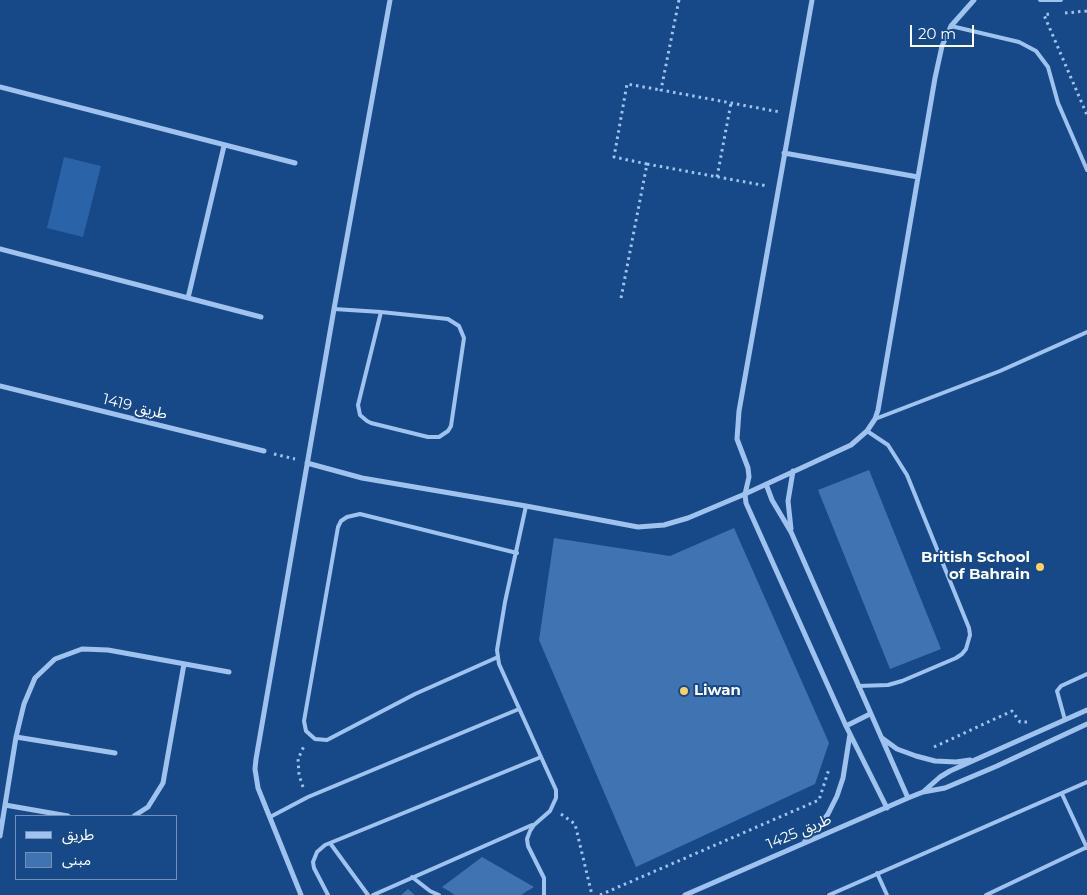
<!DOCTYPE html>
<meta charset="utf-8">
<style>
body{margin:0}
#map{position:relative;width:1087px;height:895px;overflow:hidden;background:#174989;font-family:Montserrat,"Noto Sans Arabic",sans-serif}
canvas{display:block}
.legend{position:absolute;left:15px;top:815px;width:162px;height:65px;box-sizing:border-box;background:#174989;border:1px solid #7492b8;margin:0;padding:6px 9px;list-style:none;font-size:15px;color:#fff}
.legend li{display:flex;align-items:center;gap:10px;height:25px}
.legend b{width:25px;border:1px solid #7492b8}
.scale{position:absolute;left:910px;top:25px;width:64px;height:22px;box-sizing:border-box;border:2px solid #fff;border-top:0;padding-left:6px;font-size:15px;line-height:18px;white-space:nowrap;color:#fff;-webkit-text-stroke:4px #174989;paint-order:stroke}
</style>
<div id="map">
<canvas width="1087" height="895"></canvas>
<ul class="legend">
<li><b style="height:6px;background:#9fc3ee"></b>طريق</li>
<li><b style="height:14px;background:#3f73b2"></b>مبنى</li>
</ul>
<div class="scale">20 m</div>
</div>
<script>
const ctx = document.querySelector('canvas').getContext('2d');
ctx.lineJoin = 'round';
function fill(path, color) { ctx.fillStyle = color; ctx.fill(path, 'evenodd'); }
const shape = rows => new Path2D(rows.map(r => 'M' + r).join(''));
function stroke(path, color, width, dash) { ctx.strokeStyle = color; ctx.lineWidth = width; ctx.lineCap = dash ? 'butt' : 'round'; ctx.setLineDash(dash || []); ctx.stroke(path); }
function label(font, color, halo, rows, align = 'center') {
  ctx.font = font + ' Montserrat,"Noto Sans Arabic",sans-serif'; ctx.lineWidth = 4; ctx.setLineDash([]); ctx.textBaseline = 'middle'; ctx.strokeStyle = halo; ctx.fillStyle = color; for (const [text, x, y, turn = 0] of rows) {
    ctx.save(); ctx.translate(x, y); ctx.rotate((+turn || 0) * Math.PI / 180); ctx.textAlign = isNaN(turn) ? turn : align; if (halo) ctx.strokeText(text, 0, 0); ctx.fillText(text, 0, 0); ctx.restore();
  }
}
fill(shape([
 [64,157,101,166,83,237,47,228]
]), '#2a63a8');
fill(shape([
 [869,470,941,649,890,669,818,490],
 [734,528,829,743,815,784,636,867,539,640,554,538,670,556],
 [482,857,534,887,521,895,455,895,442,887],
 [408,889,415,895,401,895]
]), '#3f73b2');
stroke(shape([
 [679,0,661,90,780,112],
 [1065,13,1087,11],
 [1049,14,1044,15,1087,115],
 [647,164,614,157,627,84,661,90],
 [717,177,731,103],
 [621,298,647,164,767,186],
 [274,454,295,459],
 [934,747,1012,711,1020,722,1027,722],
 [303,787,299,775,298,759,305,744],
 [561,814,575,824,592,895],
 [600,895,819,800,829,769]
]), '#9fc3ee', 3, [2.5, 4]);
stroke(shape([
 [1040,0,1061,0],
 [951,26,1019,42,1036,51,1048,67,1058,103,1087,170],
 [334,309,381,312,448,319,459,326,464,338,451,426,448,431,439,437,428,437,371,423,367,421,360,415,358,405,381,312],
 [875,419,1000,371,1087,332],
 [526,506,505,602,497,650,499,664,556,790,556,798,550,811,534,825,530,831,527,839,528,846,544,878,544,895],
 [498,657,415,694,327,740,315,739,306,731,304,721,338,527,341,521,347,517,360,514,517,553],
 [858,686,888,685,902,681,956,658,962,654,966,649,970,635,969,628,907,475,888,445,867,431],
 [1065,720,1057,691,1061,686,1087,674],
 [1062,794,1087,848],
 [270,817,308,797,519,709],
 [330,843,368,895],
 [877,873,887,895],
 [412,877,430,891,439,895],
 [328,895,314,868,313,862,317,852,325,845,541,757],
 [373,895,532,825],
 [829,895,1087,782],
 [986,895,1087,847]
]), '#9fc3ee', 4);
stroke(shape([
 [812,0,739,411,737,439,748,468,749,477,745,494,746,503,846,726,887,808],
 [0,87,295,163],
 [784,153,918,177],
 [0,249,261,317],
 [188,298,224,146],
 [0,386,264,451],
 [307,463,362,478,526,506,638,527,664,525,688,518,745,494,851,445,867,431,875,419,878,410,935,78,942,46,951,26,974,0],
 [766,484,772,500,791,532,908,798],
 [791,529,788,501,793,471],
 [846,726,870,714],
 [16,737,115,753],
 [882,738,897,749,916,756,935,761,956,762,970,760],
 [923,792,940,777,950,771,1087,710],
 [5,805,68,816],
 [134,816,148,807,163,783,184,664],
 [0,836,16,737,24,704,35,678,55,659,82,649,108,650,229,672],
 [805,841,816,830,828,814,837,796,843,778,850,734],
 [301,895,258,788,255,769,256,759,334,309,390,0],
 [685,895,908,798,923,792,945,788,997,766,1087,724]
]), '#9fc3ee', 5);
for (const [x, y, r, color] of [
 [1040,567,5,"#ffd05c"],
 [684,691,5,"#ffd05c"]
]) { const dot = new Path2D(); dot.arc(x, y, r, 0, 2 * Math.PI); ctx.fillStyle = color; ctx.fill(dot); stroke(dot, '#174989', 2); }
label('15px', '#fff', '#174989', [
 ["طريق 1419",135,407,14],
 ["طريق 1425",799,832,-23]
]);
label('bold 15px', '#fff', '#174989', [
 ["British School",1030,558],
 ["of Bahrain",1030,575],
 ["Liwan",694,691,"left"]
], 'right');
</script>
